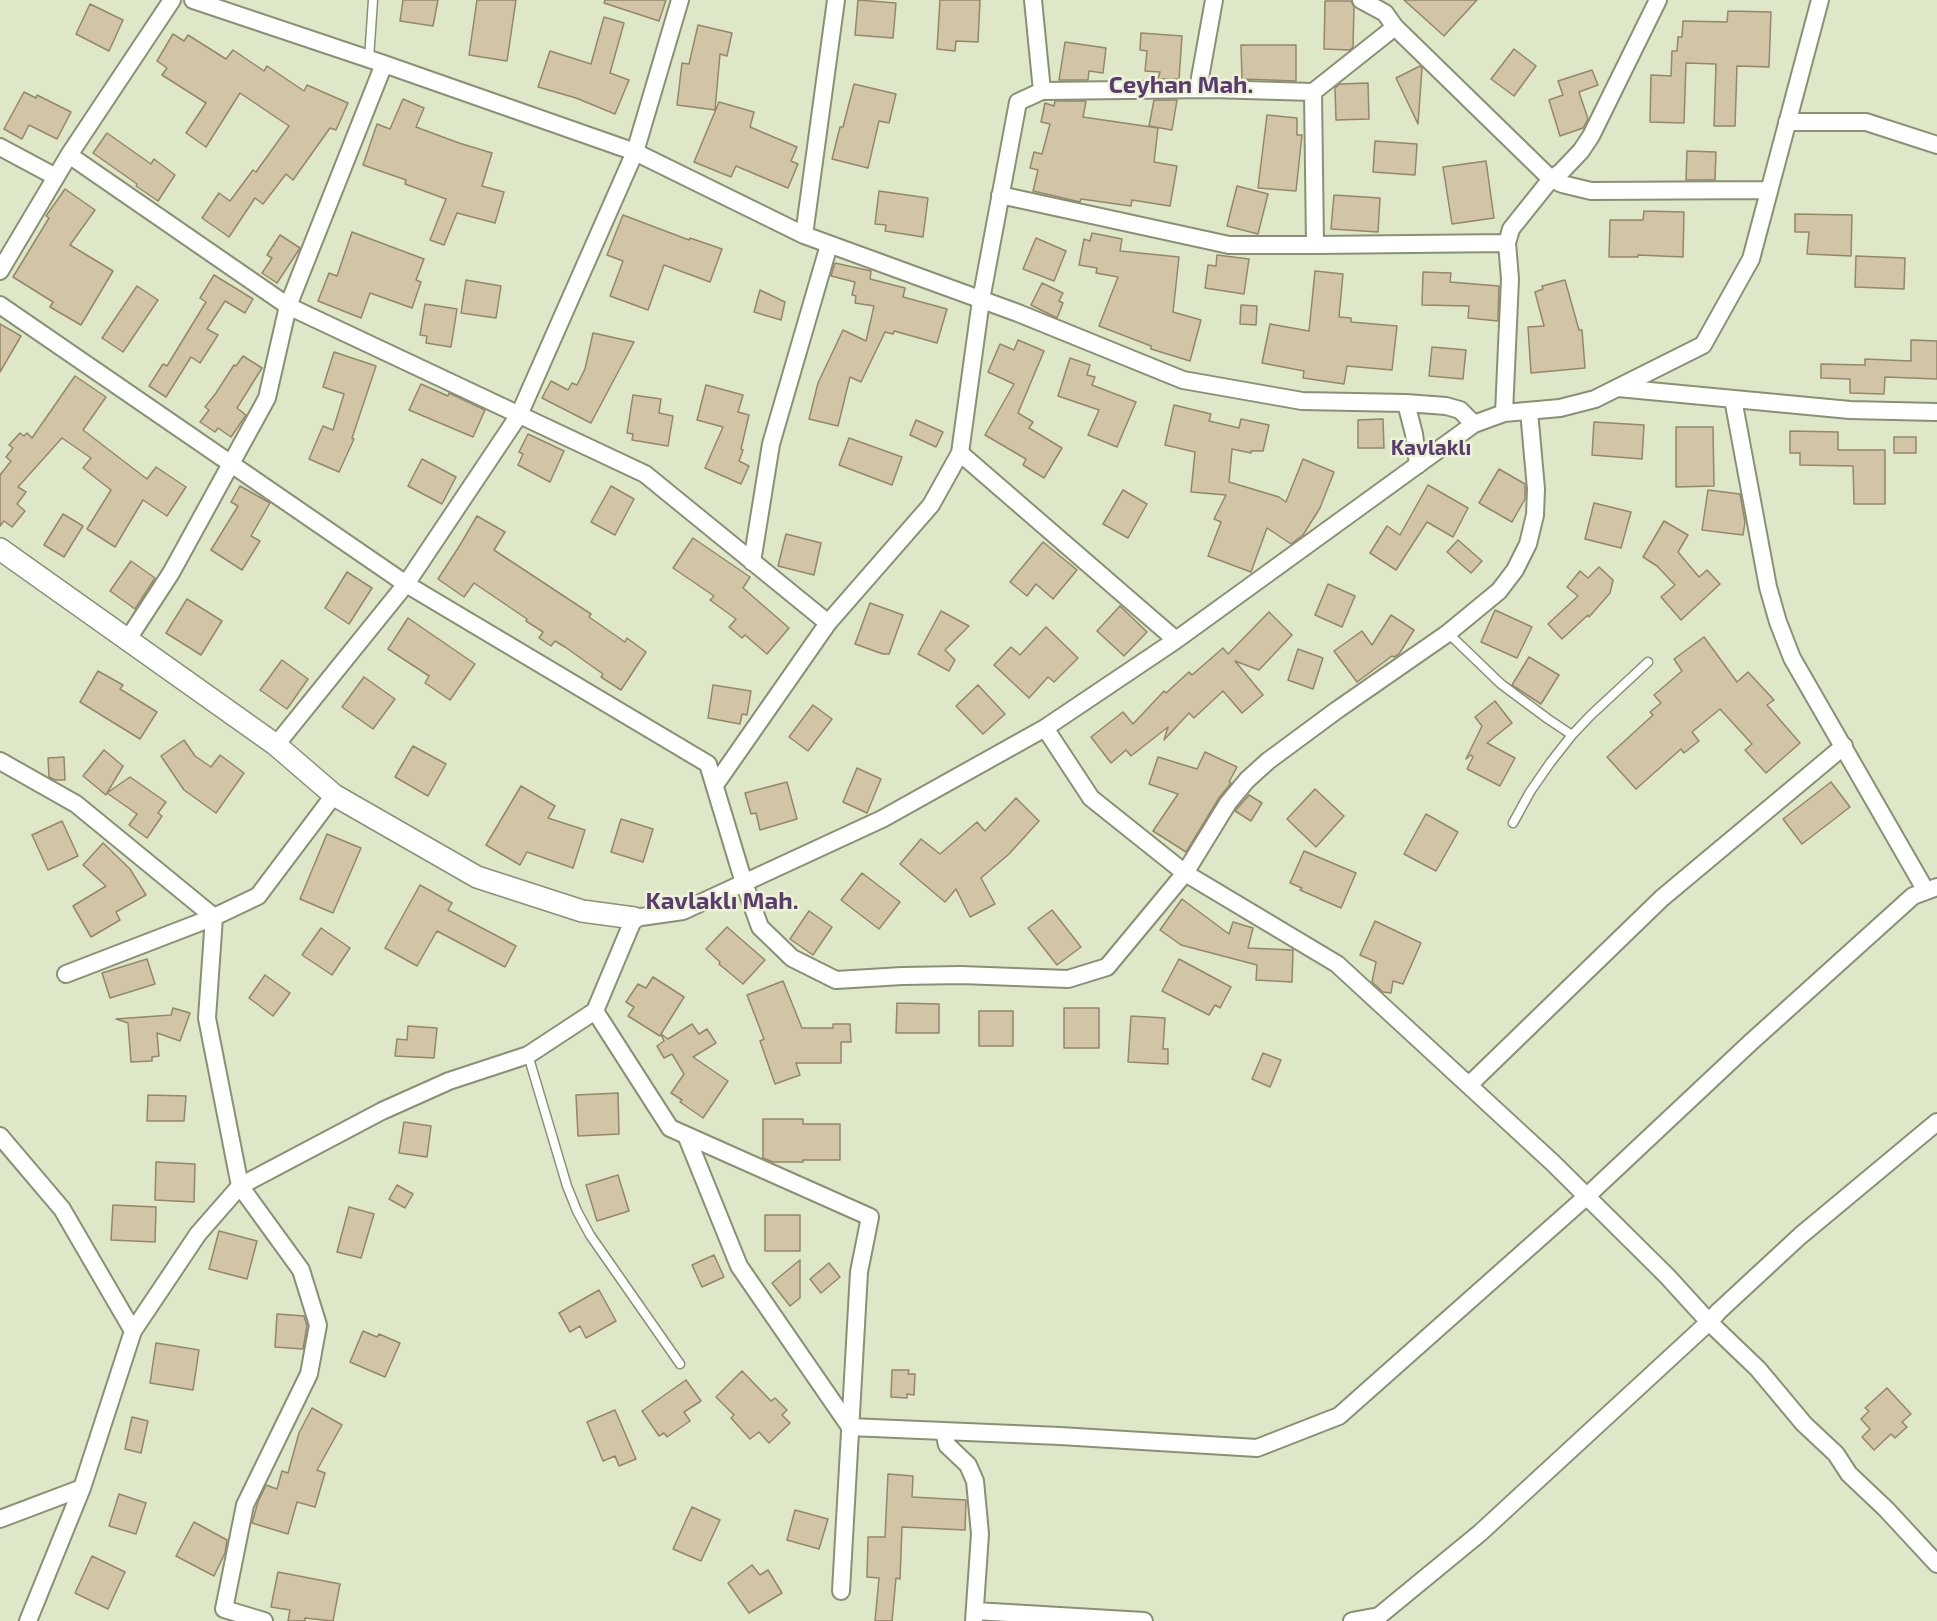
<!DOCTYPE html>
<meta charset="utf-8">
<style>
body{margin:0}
canvas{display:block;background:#dee7c7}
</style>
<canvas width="1937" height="1621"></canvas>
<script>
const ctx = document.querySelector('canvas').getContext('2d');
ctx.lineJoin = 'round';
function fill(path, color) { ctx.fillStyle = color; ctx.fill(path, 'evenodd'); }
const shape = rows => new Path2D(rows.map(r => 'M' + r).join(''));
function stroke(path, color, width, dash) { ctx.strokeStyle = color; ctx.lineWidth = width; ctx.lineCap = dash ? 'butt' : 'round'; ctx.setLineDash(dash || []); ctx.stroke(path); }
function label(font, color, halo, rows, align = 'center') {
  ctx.font = font + ' "Exo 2",sans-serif'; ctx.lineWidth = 5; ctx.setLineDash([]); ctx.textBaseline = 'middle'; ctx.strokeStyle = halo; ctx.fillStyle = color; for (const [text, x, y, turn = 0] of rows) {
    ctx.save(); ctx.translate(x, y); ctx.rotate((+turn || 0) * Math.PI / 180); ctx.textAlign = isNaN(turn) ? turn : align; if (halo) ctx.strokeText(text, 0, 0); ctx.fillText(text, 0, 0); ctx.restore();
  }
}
const building = shape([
 [403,0,438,0,433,26,400,21,403,0],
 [477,0,516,0,507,61,469,55,477,0],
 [605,0,666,0,659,21,604,3,605,0],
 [858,0,896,3,893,38,855,35,858,0],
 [940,0,980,0,978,42,956,41,955,51,937,49,940,0],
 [1404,0,1477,0,1444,36,1404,0],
 [1325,1,1351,1,1354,7,1353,47,1350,50,1324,49,1325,1],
 [90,4,123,20,109,51,76,34,90,4],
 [1728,11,1771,12,1769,67,1737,66,1735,126,1714,126,1716,64,1686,63,1684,123,1650,122,1651,75,1671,76,1672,51,1677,51,1678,37,1682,37,1683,21,1727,22,1728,11],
 [604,17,624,23,610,73,629,80,615,114,576,98,538,87,550,51,591,64,604,17],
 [698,25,732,33,727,56,720,54,715,110,677,105,682,63,689,64,698,25],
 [1141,33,1182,36,1179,79,1158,79,1160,72,1145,71,1147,51,1140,50,1141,33],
 [173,34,184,41,188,35,226,59,233,50,264,71,267,66,304,91,307,85,348,103,336,130,330,128,293,180,286,174,263,204,255,198,229,237,202,218,219,193,230,201,253,170,256,172,289,126,240,93,206,147,186,133,206,103,162,75,167,68,157,61,173,34],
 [1065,42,1106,48,1103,73,1089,71,1088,80,1059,80,1065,42],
 [1241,45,1296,45,1296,81,1242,79,1241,45],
 [1514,49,1536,66,1514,96,1491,79,1514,49],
 [1420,66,1422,68,1418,124,1396,78,1420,66],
 [1592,70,1598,85,1579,92,1588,119,1583,128,1560,136,1549,100,1563,95,1558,81,1592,70],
 [1368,83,1369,119,1336,120,1335,88,1340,84,1368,83],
 [854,84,896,94,889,123,879,121,868,168,832,159,840,127,843,127,854,84],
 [24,92,36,98,37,95,71,112,57,139,29,125,22,139,4,129,24,92],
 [403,99,424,108,416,127,459,143,492,153,482,186,504,192,495,223,457,213,444,245,430,240,446,199,405,184,406,180,363,165,377,124,390,129,403,99],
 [1154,100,1177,100,1172,130,1149,126,1154,100],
 [1055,101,1086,101,1083,117,1158,128,1154,162,1177,166,1170,206,1132,200,1131,206,1081,199,1080,202,1033,191,1038,170,1030,168,1034,152,1042,154,1050,124,1041,122,1045,103,1054,106,1055,101],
 [719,102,754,112,750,127,797,147,791,161,798,164,788,188,736,166,731,177,694,162,719,102],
 [1267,115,1297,118,1297,135,1302,135,1296,191,1258,188,1267,115],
 [107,133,151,164,154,159,175,175,158,201,136,186,137,184,93,153,107,133],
 [1375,141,1417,144,1415,175,1373,172,1375,141],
 [1687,151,1716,152,1715,180,1686,180,1687,151],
 [1486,161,1494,218,1452,224,1443,167,1486,161],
 [1237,186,1268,194,1258,234,1227,226,1237,186],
 [65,189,95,210,70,245,113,271,81,325,50,307,53,302,13,277,49,218,46,216,65,189],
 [879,191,928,198,923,237,885,231,886,225,875,224,879,191],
 [1334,195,1380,198,1378,232,1331,229,1334,195],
 [1644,211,1684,212,1683,257,1638,255,1638,257,1609,257,1610,220,1643,220,1644,211],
 [1795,214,1852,215,1851,256,1807,254,1809,232,1795,232,1795,214],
 [623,215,689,240,690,238,722,249,710,282,664,265,648,310,610,296,623,261,607,255,623,215],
 [352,232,424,259,416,280,421,282,412,308,370,293,361,318,318,301,329,273,337,276,352,232],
 [1092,233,1122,239,1120,251,1179,257,1173,312,1201,320,1190,361,1151,349,1151,346,1099,326,1118,277,1096,273,1097,268,1079,265,1084,239,1090,241,1092,233],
 [280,235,300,248,277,283,262,273,272,258,267,255,280,235],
 [1036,238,1066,251,1054,281,1023,269,1036,238],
 [1217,255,1249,259,1244,294,1205,288,1208,265,1216,266,1217,255],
 [1856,256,1905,258,1904,289,1855,287,1856,256],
 [835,263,871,271,870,279,905,288,903,297,947,309,937,343,894,331,893,334,885,332,861,382,850,377,838,426,809,419,818,383,843,330,866,341,874,306,855,303,856,296,852,295,855,282,831,276,835,263],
 [1315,271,1343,274,1339,317,1351,318,1351,322,1397,326,1392,370,1347,366,1344,384,1303,378,1304,371,1262,363,1270,324,1309,331,1315,271],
 [1423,272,1451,273,1450,282,1499,286,1498,321,1468,318,1469,306,1422,305,1423,272],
 [214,275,253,299,245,313,225,301,207,329,218,335,200,363,191,357,166,397,149,386,163,364,167,366,206,302,200,298,214,275],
 [466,280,501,286,496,318,461,313,466,280],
 [1565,280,1579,330,1582,330,1585,368,1531,373,1528,327,1544,326,1535,292,1543,289,1542,286,1565,280],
 [1042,283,1063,293,1059,301,1063,303,1057,318,1031,305,1042,283],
 [137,286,158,300,123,352,102,338,137,286],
 [760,290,785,302,781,320,754,312,760,290],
 [425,304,457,309,451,347,426,343,427,336,420,335,425,304],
 [1241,305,1257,306,1256,325,1240,324,1241,305],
 [0,324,21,336,0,372,0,324],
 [593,333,634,342,591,423,542,398,551,381,568,390,572,383,577,385,585,369,593,333],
 [1018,340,1044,351,1018,413,1033,422,1029,428,1062,448,1044,478,1023,465,1026,459,985,435,1014,384,988,372,1000,344,1014,350,1018,340],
 [1911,340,1937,341,1937,379,1885,377,1884,394,1850,393,1850,379,1821,378,1821,364,1865,365,1865,359,1911,361,1911,340],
 [1432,347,1466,350,1463,379,1429,376,1432,347],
 [334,352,376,366,352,438,354,439,339,472,309,459,323,426,333,430,344,394,323,387,334,352],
 [243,356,262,368,237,408,246,415,231,437,218,428,215,432,200,422,209,410,205,407,216,393,234,365,236,366,243,356],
 [1070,358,1090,365,1087,375,1095,377,1092,385,1136,402,1117,447,1088,435,1099,410,1058,396,1070,358],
 [75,376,106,397,83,430,147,479,156,467,186,487,167,516,143,500,115,547,87,529,111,490,83,468,91,458,62,438,18,487,26,492,17,504,25,511,12,527,4,521,0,526,0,475,11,461,6,457,13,448,9,445,20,433,24,436,27,433,32,438,75,376],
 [421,384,448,396,449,393,485,410,473,437,409,410,421,384],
 [706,385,743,395,738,412,749,415,741,449,743,450,739,461,749,466,741,484,705,468,723,427,697,420,706,385],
 [633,395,661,399,659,413,673,416,668,446,632,440,633,434,627,433,633,395],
 [1174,405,1211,414,1209,421,1239,428,1241,419,1269,425,1263,451,1251,451,1251,453,1232,449,1229,482,1279,497,1286,502,1303,459,1334,472,1320,508,1303,535,1291,544,1267,528,1251,572,1208,556,1221,522,1214,519,1226,495,1191,492,1195,452,1165,445,1174,405],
 [1383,419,1384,448,1358,448,1358,420,1383,419],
 [916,420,943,432,936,447,910,435,916,420],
 [1594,422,1644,425,1642,459,1592,455,1594,422],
 [1676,427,1713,427,1714,486,1676,487,1676,427],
 [1790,431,1838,432,1838,450,1885,450,1885,504,1854,504,1853,466,1800,465,1800,453,1790,453,1790,431],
 [528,434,564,451,550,482,518,465,523,454,519,452,528,434],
 [1894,437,1916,437,1916,453,1894,453,1894,437],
 [849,438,902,457,892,485,839,465,849,438],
 [422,459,456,477,442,504,408,486,422,459],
 [1499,469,1525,484,1525,499,1512,522,1479,503,1499,469],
 [1428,485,1468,508,1453,537,1427,522,1396,570,1370,553,1387,526,1400,535,1428,485],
 [240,486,270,503,251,536,260,541,242,570,211,550,238,506,231,502,240,486],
 [611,486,634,499,615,535,591,522,611,486],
 [1123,490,1147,504,1128,538,1103,524,1123,490],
 [1708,490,1740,494,1745,522,1743,535,1702,530,1708,490],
 [1594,503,1631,512,1621,548,1585,539,1594,503],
 [63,514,83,526,64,557,44,545,63,514],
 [477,516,505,532,494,550,591,614,589,617,625,642,627,638,646,652,621,690,601,677,603,674,565,647,555,641,551,646,539,638,543,632,526,621,527,619,474,583,464,597,438,579,460,545,477,516],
 [1664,521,1688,535,1678,552,1699,577,1707,570,1720,584,1681,620,1661,597,1675,585,1657,566,1643,557,1664,521],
 [786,534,821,543,814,575,778,566,786,534],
 [693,538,750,577,743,588,789,628,767,654,745,635,742,638,729,627,736,619,710,600,714,596,673,568,693,538],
 [1458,540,1482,561,1471,573,1447,552,1458,540],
 [1043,542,1077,570,1053,599,1036,584,1027,596,1010,582,1043,542],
 [131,561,155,578,135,609,110,591,131,561],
 [1599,567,1613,580,1610,593,1589,617,1588,615,1562,639,1548,624,1578,596,1567,587,1580,571,1588,578,1599,567],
 [347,572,372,588,349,624,325,608,347,572],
 [1328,584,1355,596,1342,627,1315,615,1328,584],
 [187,599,222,621,201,655,166,633,187,599],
 [870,603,903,615,889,654,883,654,855,644,870,603],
 [1120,606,1147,632,1124,656,1097,631,1120,606],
 [1495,610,1532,627,1517,658,1481,642,1495,610],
 [941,611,969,626,945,650,955,660,949,671,918,654,941,611],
 [1269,612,1292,635,1259,670,1235,661,1263,695,1242,713,1223,691,1194,718,1189,713,1164,740,1168,727,1131,756,1126,750,1111,763,1091,737,1123,712,1133,724,1164,691,1166,693,1189,672,1192,675,1223,648,1228,654,1269,612],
 [1391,615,1414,630,1399,654,1394,657,1392,656,1357,682,1334,651,1362,631,1372,645,1391,615],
 [408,618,475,664,450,700,425,683,429,676,388,649,408,618],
 [1046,627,1078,658,1054,682,1048,677,1029,698,994,665,1011,647,1020,655,1046,627],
 [1704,637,1737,682,1748,672,1774,700,1767,705,1800,743,1766,773,1745,750,1752,744,1720,709,1692,732,1699,741,1684,753,1681,749,1636,789,1607,757,1653,715,1650,712,1661,703,1654,695,1682,671,1674,659,1704,637],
 [1298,649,1323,658,1313,689,1288,680,1298,649],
 [1529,657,1559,675,1541,704,1512,685,1529,657],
 [282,660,308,679,287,709,260,690,282,660],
 [98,671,123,685,120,689,157,712,140,739,80,702,98,671],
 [364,677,395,699,373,729,342,707,364,677],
 [713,685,751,691,747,715,742,714,740,724,708,718,713,685],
 [978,685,1005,714,983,734,956,706,978,685],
 [1495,701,1512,723,1487,743,1515,758,1500,786,1467,769,1473,757,1471,755,1466,759,1482,726,1475,717,1495,701],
 [813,705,832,719,808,751,789,737,813,705],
 [184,740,195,756,211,767,220,755,244,773,216,813,184,790,161,756,184,740],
 [413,746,446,764,428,796,395,777,413,746],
 [104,750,123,766,107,793,130,777,166,802,158,813,162,816,147,838,129,825,137,814,107,793,106,795,83,776,104,750],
 [1205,752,1237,767,1229,782,1231,783,1219,798,1186,852,1153,831,1178,794,1149,784,1158,757,1197,769,1205,752],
 [64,757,65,780,55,780,49,777,48,758,64,757],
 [857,768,881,779,867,813,843,802,857,768],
 [787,782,797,819,760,830,756,813,751,814,745,793,787,782],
 [1831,782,1850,807,1802,844,1783,819,1831,782],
 [521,786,555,806,548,818,585,830,573,868,527,852,520,865,486,845,521,786],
 [1315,789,1344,816,1316,847,1287,819,1315,789],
 [1249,795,1262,803,1251,821,1235,811,1249,795],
 [1016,798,1039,821,1009,854,981,878,995,904,970,917,956,889,945,902,900,864,921,839,940,854,977,822,985,831,1016,798],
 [1426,814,1458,832,1436,871,1404,854,1426,814],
 [621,819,653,829,643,862,611,852,621,819],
 [62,821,78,856,48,870,32,835,62,821],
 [327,834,361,848,333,913,300,899,327,834],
 [103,843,130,869,146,895,116,912,120,920,91,937,73,906,106,886,83,865,103,843],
 [1304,851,1356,873,1341,908,1300,890,1302,888,1290,883,1304,851],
 [862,873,900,902,879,929,841,900,862,873],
 [420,885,452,903,448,910,516,946,505,967,437,931,417,966,385,948,420,885],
 [1182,899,1229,934,1233,922,1253,928,1248,948,1293,950,1292,982,1256,980,1257,965,1181,945,1160,930,1182,899],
 [1052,910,1081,947,1057,965,1028,928,1052,910],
 [809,911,832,927,813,955,790,939,809,911],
 [1375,921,1421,943,1403,984,1393,981,1391,993,1383,992,1372,982,1376,962,1360,955,1375,921],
 [727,927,765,960,743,984,719,964,720,962,706,949,727,927],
 [321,928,350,948,332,975,302,955,321,928],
 [147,959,155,984,110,998,102,973,147,959],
 [1179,959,1231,987,1220,1008,1215,1005,1209,1015,1162,991,1179,959],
 [265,975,290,993,273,1016,249,998,265,975],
 [653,977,684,997,661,1034,668,1039,692,1024,699,1034,707,1029,716,1043,693,1057,728,1081,703,1118,680,1102,682,1100,671,1093,684,1074,672,1054,664,1058,657,1046,664,1041,661,1034,660,1036,628,1016,634,1007,626,1002,638,984,646,988,653,977],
 [783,981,802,1028,833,1028,833,1024,850,1024,851,1042,841,1042,841,1063,796,1063,800,1075,775,1084,760,1041,764,1039,747,995,783,981],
 [897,1003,939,1004,939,1033,896,1033,897,1003],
 [173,1008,190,1013,180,1041,157,1033,159,1056,152,1057,152,1061,131,1062,128,1023,116,1019,171,1015,173,1008],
 [1064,1008,1099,1008,1099,1048,1064,1048,1064,1008],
 [979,1011,1013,1011,1013,1046,979,1046,979,1011],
 [1131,1016,1165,1018,1163,1049,1168,1049,1168,1064,1128,1062,1131,1016],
 [408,1026,437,1028,434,1058,395,1056,397,1039,407,1040,408,1026],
 [1263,1053,1281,1060,1270,1087,1252,1079,1263,1053],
 [618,1093,619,1134,578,1136,576,1095,618,1093],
 [148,1095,186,1096,184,1121,147,1121,148,1095],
 [763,1119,803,1119,803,1124,840,1124,840,1160,803,1160,803,1162,773,1162,763,1158,763,1119],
 [404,1122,431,1126,427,1157,399,1153,404,1122],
 [156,1162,195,1164,194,1202,155,1200,156,1162],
 [618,1175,629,1211,597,1221,586,1185,618,1175],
 [397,1185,413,1194,405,1208,389,1199,397,1185],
 [113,1205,156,1207,155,1242,111,1240,113,1205],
 [349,1207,374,1214,361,1258,337,1252,349,1207],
 [765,1215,800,1215,800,1251,765,1251,765,1215],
 [219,1231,257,1241,247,1279,209,1269,219,1231],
 [714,1255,724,1277,702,1287,692,1265,714,1255],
 [800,1260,800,1298,790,1306,772,1283,800,1260],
 [829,1263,840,1277,821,1293,810,1279,829,1263],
 [599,1290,616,1321,586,1338,580,1326,570,1332,559,1313,599,1290],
 [277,1314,304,1316,307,1326,303,1349,275,1347,277,1314],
 [363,1331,377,1337,379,1334,400,1343,385,1377,350,1362,363,1331],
 [156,1343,199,1350,193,1390,150,1383,156,1343],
 [892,1370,909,1370,908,1374,915,1374,914,1395,907,1394,907,1398,891,1397,892,1370],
 [742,1371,771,1401,775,1398,787,1410,782,1415,790,1423,769,1443,759,1432,750,1439,731,1418,734,1415,716,1397,742,1371],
 [686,1380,701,1401,684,1412,690,1421,667,1437,664,1433,659,1436,642,1411,686,1380],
 [1887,1388,1911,1414,1902,1422,1907,1427,1895,1438,1891,1434,1874,1450,1862,1437,1870,1429,1861,1419,1869,1411,1865,1408,1887,1388],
 [312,1408,342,1425,317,1470,325,1473,315,1507,297,1502,288,1534,252,1523,258,1502,266,1485,277,1489,282,1471,288,1473,299,1433,312,1408],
 [615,1410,636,1459,619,1466,615,1456,603,1461,587,1422,615,1410],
 [132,1417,148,1421,141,1453,125,1449,132,1417],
 [888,1474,913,1476,912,1497,966,1500,965,1530,902,1527,900,1579,896,1578,892,1621,875,1621,879,1578,867,1577,868,1537,885,1537,888,1474],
 [119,1494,146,1503,136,1534,109,1526,119,1494],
 [692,1507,720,1520,701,1561,673,1549,692,1507],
 [795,1510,828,1519,819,1549,787,1540,795,1510],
 [194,1522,227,1540,225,1553,214,1576,176,1556,194,1522],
 [92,1556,125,1572,108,1609,75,1593,92,1556],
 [752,1565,760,1575,768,1570,782,1593,749,1613,728,1583,752,1565],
 [278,1572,340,1584,333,1621,305,1618,305,1621,288,1621,290,1610,271,1607,278,1572]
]);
fill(building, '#d2c4a6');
stroke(building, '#94876a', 1.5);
const service = shape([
 [369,59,373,0],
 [1448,633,1501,684,1548,719,1572,735],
 [1513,823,1530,792,1550,763,1572,735,1591,715,1648,662],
 [528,1055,567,1186,577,1211,590,1235,680,1364]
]);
const minor = shape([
 [193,0,384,64,635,152,804,235,1018,313,1183,380,1302,401,1406,403,1446,406,1460,410,1474,424],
 [1033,0,1042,91],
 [1361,0,1385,13,1395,27,1551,179,1562,184,1591,191,1769,190],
 [1198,89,1214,0],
 [1313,92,1315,245,1507,243],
 [1787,122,1866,122,1937,145],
 [0,147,56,177],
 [69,155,288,306,645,474,828,623],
 [1000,195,1229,245,1315,245],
 [804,235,836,0],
 [0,271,69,155,172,0],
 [0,305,406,584,708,764,744,883,760,927,792,958,836,980,902,976,961,975,1068,979,1107,967,1185,873,1228,803,1247,780,1268,761,1337,710,1448,633,1499,591,1515,570,1528,544,1535,515,1536,489,1529,411],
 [1618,388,1850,410,1937,412],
 [1733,399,1768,587,1778,622,1792,658,1926,891],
 [1406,403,1414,434,1418,465],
 [1504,413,1510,279,1507,243,1511,229,1551,179,1561,172,1581,151,1591,136,1658,0],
 [960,453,1176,640],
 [752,562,771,444,829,245],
 [128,639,171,573,267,398,288,306,384,64],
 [1045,728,1091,798,1185,873,1337,964,1553,1163,1667,1276,1709,1322,1758,1369,1804,1424,1836,1454,1849,1474,1886,1509,1937,1564],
 [276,745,406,584,519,415,635,152,680,0],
 [0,761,76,804,214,917,207,1018,240,1186,301,1270,318,1325,309,1374,245,1505,224,1609,264,1621],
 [715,785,828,623,931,505,960,453,981,300,1018,102,1042,91,1211,89,1313,92,1395,27],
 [66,974,214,917,258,896,334,795],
 [595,1011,670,1128,870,1217,859,1272,841,1591],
 [1469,1085,1662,898,1844,746],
 [686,1135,739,1266,850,1427,1060,1436,1257,1448,1339,1416,1587,1196,1750,1043,1913,896,1937,887],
 [0,1136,62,1209,133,1331],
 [944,1432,947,1445,968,1465,975,1481,980,1534,974,1621],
 [0,1519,82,1488],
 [975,1611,1144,1621],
 [28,1621,82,1488,133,1331,198,1234,240,1186,382,1111,449,1081,528,1055,595,1011,634,918,683,911,882,819,1045,728,1176,640,1474,424,1504,413,1560,408,1595,399,1703,345,1751,259,1820,0],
 [1352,1621,1379,1616,1480,1533,1709,1322,1719,1311,1800,1236,1937,1122]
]);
const tertiary = shape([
 [0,549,276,745,334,795,477,877,582,911,634,918]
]);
stroke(service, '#899173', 11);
stroke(minor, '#899173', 20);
stroke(tertiary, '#899173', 24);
stroke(service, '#fff', 8);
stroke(minor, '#fff', 16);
stroke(tertiary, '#fff', 21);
label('bold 21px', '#5b3972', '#ebf4d4', [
 ["Kavlaklı",1431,448]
]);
label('bold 24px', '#5b3972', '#ebf4d4', [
 ["Ceyhan Mah.",1181,85],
 ["Kavlaklı Mah.",722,901]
]);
</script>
